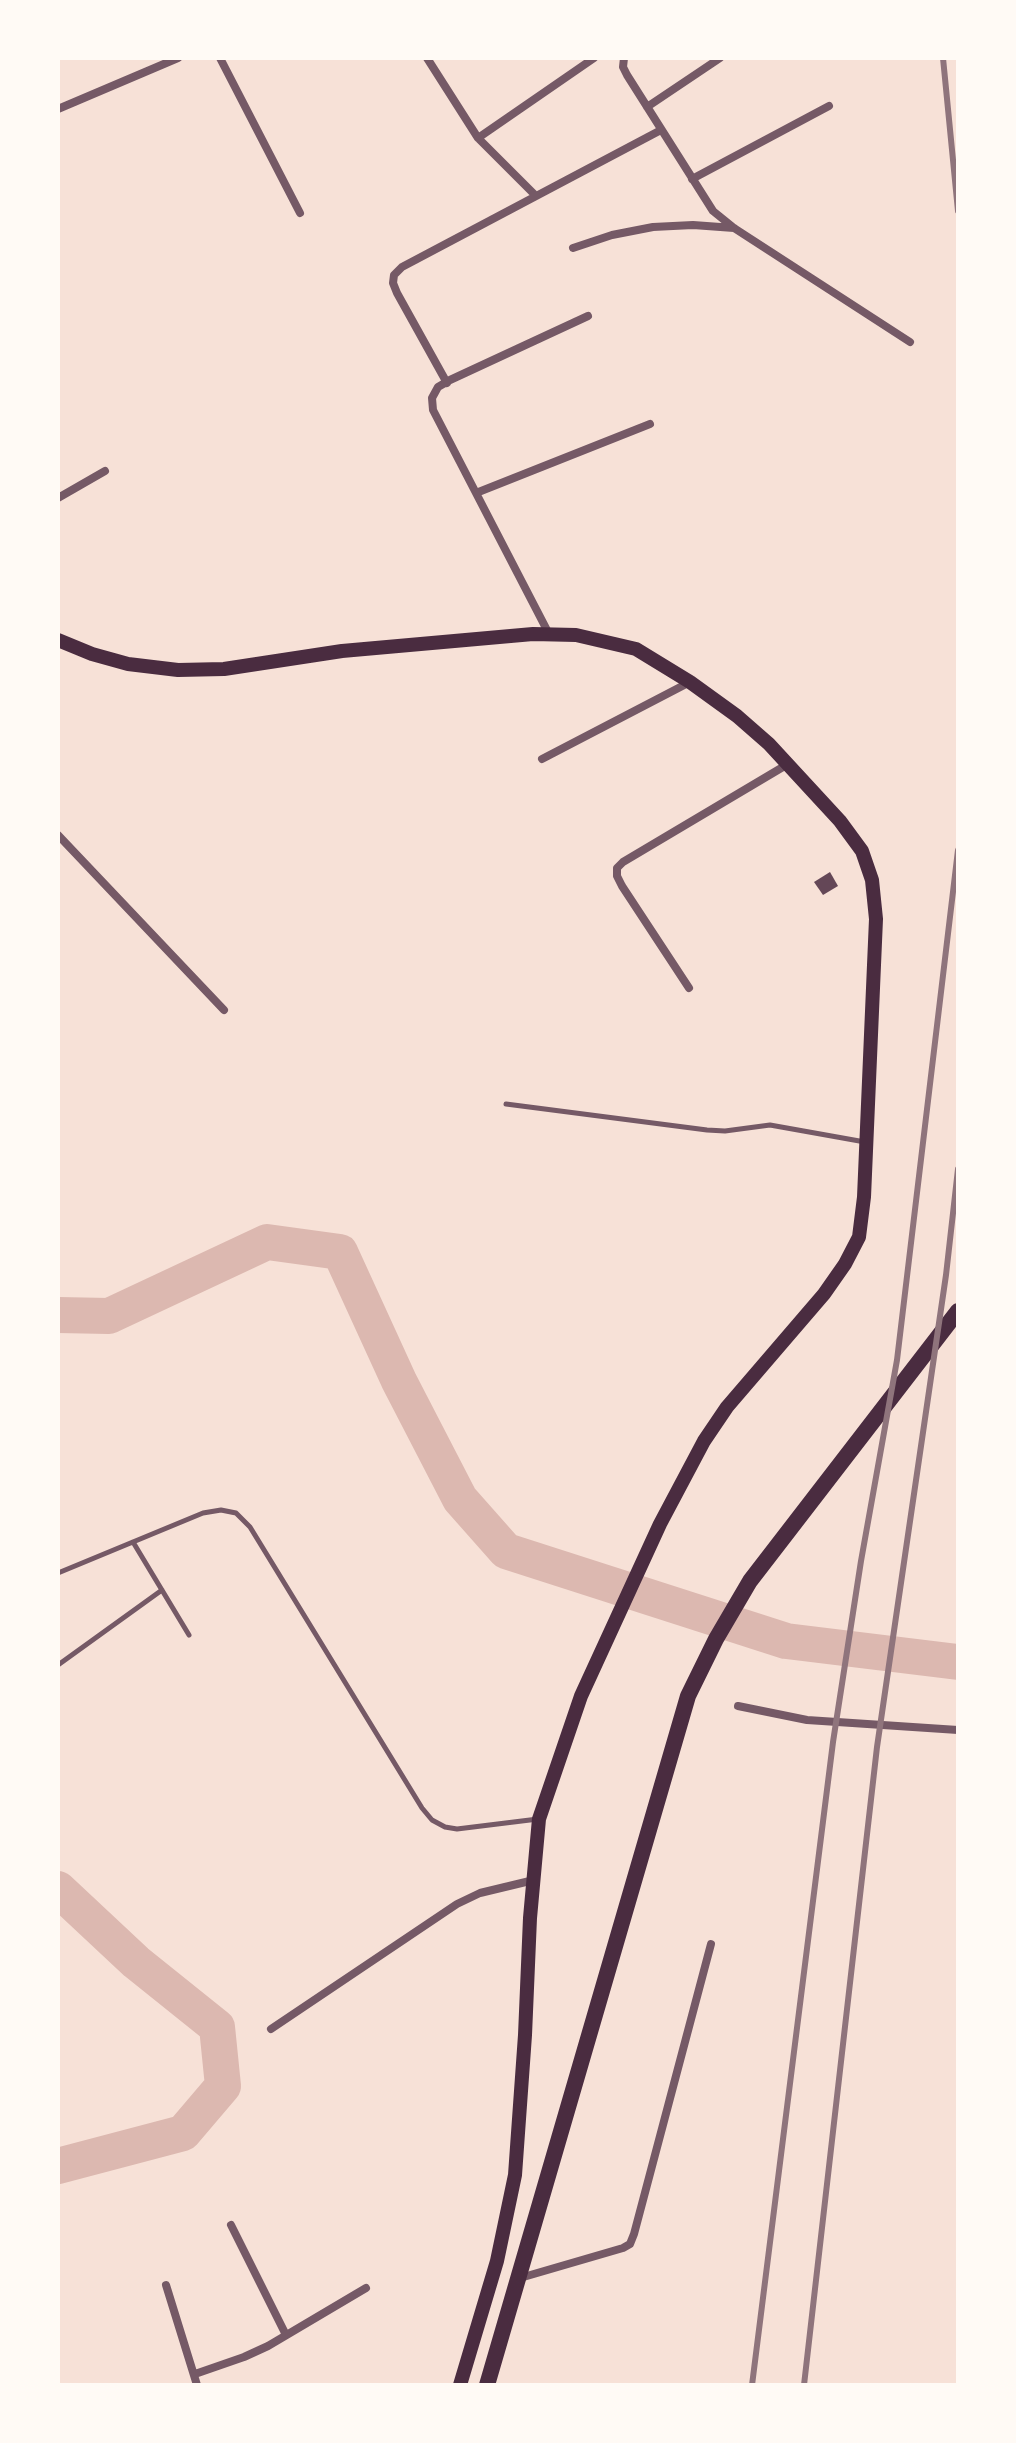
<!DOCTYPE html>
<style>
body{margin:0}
#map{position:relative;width:1016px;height:2443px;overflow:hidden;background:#f7e1d7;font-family:Figtree,sans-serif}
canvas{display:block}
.frame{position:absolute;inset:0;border:60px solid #fffaf5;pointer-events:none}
</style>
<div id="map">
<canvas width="1016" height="2443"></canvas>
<div class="frame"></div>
</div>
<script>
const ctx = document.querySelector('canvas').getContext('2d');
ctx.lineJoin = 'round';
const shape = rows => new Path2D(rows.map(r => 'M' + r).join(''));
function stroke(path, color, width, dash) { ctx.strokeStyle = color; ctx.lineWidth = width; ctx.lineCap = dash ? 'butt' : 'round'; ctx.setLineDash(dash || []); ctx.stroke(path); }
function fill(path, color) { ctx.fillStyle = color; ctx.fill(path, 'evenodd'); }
stroke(shape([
 [58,1315,109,1316,267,1242,340,1252,399,1381,460,1499,506,1551,786,1641,958,1662],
 [58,1889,136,1962,217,2027,223,2086,183,2133,58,2166]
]), '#dcb8b0', 36);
fill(shape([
 [830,872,838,886,823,895,814,882]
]), '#644757');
stroke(shape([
 [506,1104,707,1130,725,1131,770,1125,865,1142],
 [133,1542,189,1635],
 [58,1573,203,1513,221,1510,236,1513,250,1527,422,1808,432,1820,445,1827,457,1829,538,1819],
 [58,1665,162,1590]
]), '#755966', 5);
stroke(shape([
 [220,58,300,213],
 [427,58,478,138,536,196],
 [624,58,623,67,627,75,713,211,734,228,910,342],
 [647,107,720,58],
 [58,109,178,58],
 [478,138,594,58],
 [692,179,829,106],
 [573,248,612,235,653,227,693,225,734,228],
 [447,383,397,293,393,283,394,275,402,267,661,130],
 [476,493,650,424],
 [58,498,105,471],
 [549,634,433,410,432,398,438,387,450,380,588,316],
 [542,759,690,682],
 [58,835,224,1010],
 [689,988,622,886,617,876,617,868,623,862,788,764],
 [738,1706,807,1720,958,1730],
 [271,2029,457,1904,480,1893,534,1880],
 [231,2225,286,2335],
 [520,2278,623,2248,630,2244,634,2234,711,1944],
 [166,2285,197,2385],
 [195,2374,244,2357,268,2346,366,2288]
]), '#755966', 8);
stroke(shape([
 [58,640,92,654,128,664,178,670,224,669,342,651,533,634,576,635,636,649,690,682,737,716,769,744,840,821,862,851,872,880,876,919,874,965,864,1197,859,1237,845,1264,824,1294,727,1407,704,1441,660,1524,581,1696,539,1819,530,1918,525,2035,515,2175,497,2261,460,2385]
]), '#4a2c40', 14);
stroke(shape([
 [487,2385,688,1696,716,1639,750,1581,958,1311]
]), '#4a2c40', 16);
stroke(shape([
 [943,58,958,211],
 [752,2385,833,1742,861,1561,897,1360,958,850],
 [804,2385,877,1747,946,1275,958,1169]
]), '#8f747c', 6);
</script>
